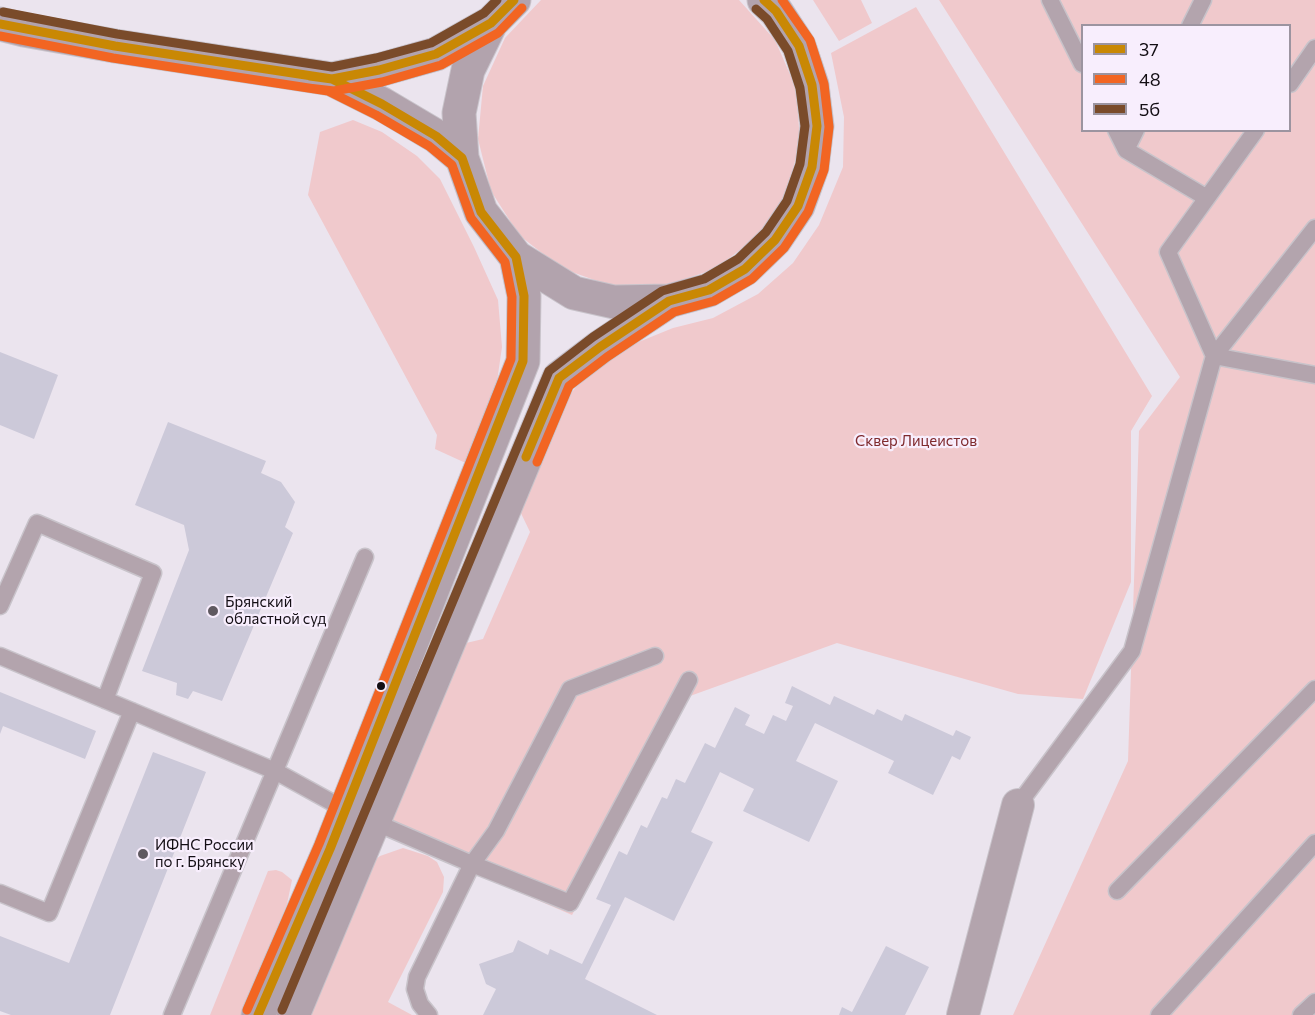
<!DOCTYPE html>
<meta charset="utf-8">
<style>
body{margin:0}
#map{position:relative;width:1315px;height:1015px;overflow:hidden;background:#ebe4ee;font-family:Commissioner,sans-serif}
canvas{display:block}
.legend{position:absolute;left:1081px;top:24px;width:210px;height:108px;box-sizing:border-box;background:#f8eefd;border:2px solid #9c94a0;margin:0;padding:8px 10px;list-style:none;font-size:18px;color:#130e14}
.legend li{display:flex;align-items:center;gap:12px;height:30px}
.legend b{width:30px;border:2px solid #9c94a0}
</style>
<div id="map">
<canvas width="1315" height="1015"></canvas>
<ul class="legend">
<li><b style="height:8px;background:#c98804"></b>37</li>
<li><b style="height:8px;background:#f26522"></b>48</li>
<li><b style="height:8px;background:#7a4b2a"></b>5б</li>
</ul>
</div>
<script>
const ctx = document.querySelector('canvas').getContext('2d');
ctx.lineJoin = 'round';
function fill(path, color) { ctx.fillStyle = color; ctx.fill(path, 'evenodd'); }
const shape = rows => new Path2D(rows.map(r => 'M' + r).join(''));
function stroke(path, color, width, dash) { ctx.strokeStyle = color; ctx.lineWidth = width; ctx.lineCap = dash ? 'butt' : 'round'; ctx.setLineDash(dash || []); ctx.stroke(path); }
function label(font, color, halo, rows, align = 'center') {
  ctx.font = font + ' Commissioner,sans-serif'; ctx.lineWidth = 4.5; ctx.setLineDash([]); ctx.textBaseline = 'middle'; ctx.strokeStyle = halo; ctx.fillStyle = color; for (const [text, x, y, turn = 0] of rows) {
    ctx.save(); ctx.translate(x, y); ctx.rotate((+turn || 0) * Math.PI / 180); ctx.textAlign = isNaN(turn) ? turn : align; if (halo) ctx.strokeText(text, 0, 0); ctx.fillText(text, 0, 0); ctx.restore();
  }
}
fill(shape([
 [541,0,739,0,775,40,796,88,800,141,787,193,757,237,715,269,664,286,611,286,561,268,519,235,491,191,478,139,483,86,505,38],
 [813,0,861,0,872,23,839,41],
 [939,0,1315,0,1315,1015,1013,1015,1128,761,1139,431,1180,377],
 [1082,26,1290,26,1290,130,1082,130],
 [916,7,1152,396,1131,431,1131,582,1083,699,1018,694,837,643,690,696,572,915,381,833,462,644,483,639,530,532,517,505,562,404,582,380,608,358,641,341,673,328,713,318,758,294,793,263,819,225,843,167,844,117,831,53],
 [353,120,382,132,417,156,440,179,474,247,498,300,502,347,495,395,470,465,435,449,437,435,308,195,320,132],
 [403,848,428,856,437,862,444,877,443,892,388,1002,412,1015,304,1015,369,865,380,856],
 [276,870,282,872,292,880,287,904,241,1015,210,1015,268,871]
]), '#f0c9cc');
fill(shape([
 [0,352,58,375,34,439,0,425],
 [168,422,266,461,261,473,281,482,295,502,285,527,293,533,222,701,193,691,188,699,176,695,177,683,142,671,189,550,184,525,135,505],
 [792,686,830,705,834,696,874,715,877,709,902,721,905,714,953,736,956,730,971,737,960,760,952,756,933,795,888,773,894,761,815,723,796,761,838,781,809,842,743,811,754,789,720,772,691,832,713,842,674,921,625,897,585,979,657,1015,483,1015,496,989,486,984,479,964,513,952,518,940,548,955,550,949,582,964,611,905,596,899,619,851,627,855,641,825,647,828,662,797,667,799,676,779,685,783,705,743,715,748,735,707,750,715,745,725,764,734,773,715,786,721,793,706,785,703],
 [0,692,96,731,85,759,3,726,0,734],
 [153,752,206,772,110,1015,11,1015,0,1011,0,936,69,963],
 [886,946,929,967,905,1015,839,1015,842,1007,852,1012]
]), '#ccc9d9');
const service = shape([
 [1050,0,1082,64],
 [1190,26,1203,0],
 [1290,84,1315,48],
 [1116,130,1126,150,1207,198],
 [1256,130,1168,252,1214,356,1315,228],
 [1126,150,1136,130],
 [0,606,37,523,153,573,105,700],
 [0,656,275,771,344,809,472,864,417,977,415,989,420,1004,429,1015],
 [655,656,570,689,496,831,472,864,570,903,689,680],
 [1018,805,1132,651,1214,356,1315,375],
 [1117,891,1315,689],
 [0,893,49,913,132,711],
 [172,1015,365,557],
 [1159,1015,1315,843],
 [1301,1015,1315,1002]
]);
const minor = shape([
 [963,1015,1018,805]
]);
const secondary = shape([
 [514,0,491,23,468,70,459,113,462,158,481,212,516,257,574,293,614,302,669,301,709,290,745,269,775,240,798,206,812,167,817,126,812,85,799,46,776,11,764,0],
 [0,24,24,30,115,46,332,79,382,104,436,136,462,158],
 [332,79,379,70,436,54,491,23],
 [258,1015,330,849,523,361,524,296,516,257],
 [293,1015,559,378,600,347,669,301]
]);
stroke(service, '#c8c3ca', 19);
stroke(minor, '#c8c3ca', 34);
stroke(secondary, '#c8c3ca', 35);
stroke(service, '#b3a4ad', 16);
stroke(minor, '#b3a4ad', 32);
stroke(secondary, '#b2a3ad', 33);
stroke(shape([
 [0,24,115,46,332,79,382,104,436,136,462,158,481,212,516,257,524,296,523,361,330,849,258,1015],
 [310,76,332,79,379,70,436,54,491,23,514,0],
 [526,457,559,378,600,347,669,301,709,290,745,269,775,240,798,206,812,167,817,126,812,85,799,46,776,11,764,0]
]), '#c98804', 9);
stroke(shape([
 [0,36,113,58,328,91,376,115,429,146,452,165,471,218,505,262,512,297,511,359,319,844,247,1010],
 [308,88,334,91,382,82,441,65,498,33,522,8],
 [537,462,569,386,607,357,674,312,714,301,752,279,784,248,808,212,824,170,829,127,824,84,810,40,782,0]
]), '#f26522', 9);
stroke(shape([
 [3,12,117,34,332,67,376,58,431,43,484,13,497,0],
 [282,1010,549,371,593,337,662,291,704,279,738,259,766,232,787,201,800,164,805,126,800,88,788,51,767,19,756,9]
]), '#7a4b2a', 9);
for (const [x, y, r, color] of [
 [213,611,6,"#5f5960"],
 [381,686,5,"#130e14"],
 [143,854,6,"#5f5960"]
]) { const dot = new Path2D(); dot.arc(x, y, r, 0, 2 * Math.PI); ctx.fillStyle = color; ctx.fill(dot); stroke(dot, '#f8eefd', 2); }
label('15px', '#7f2a2e', '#f8eefd', [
 ["Сквер Лицеистов",916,441]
]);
label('15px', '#130e14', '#f8eefd', [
 ["Брянский",225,602],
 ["областной суд",225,619],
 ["ИФНС России",155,845],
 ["по г. Брянску",155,862]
], 'left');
</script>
